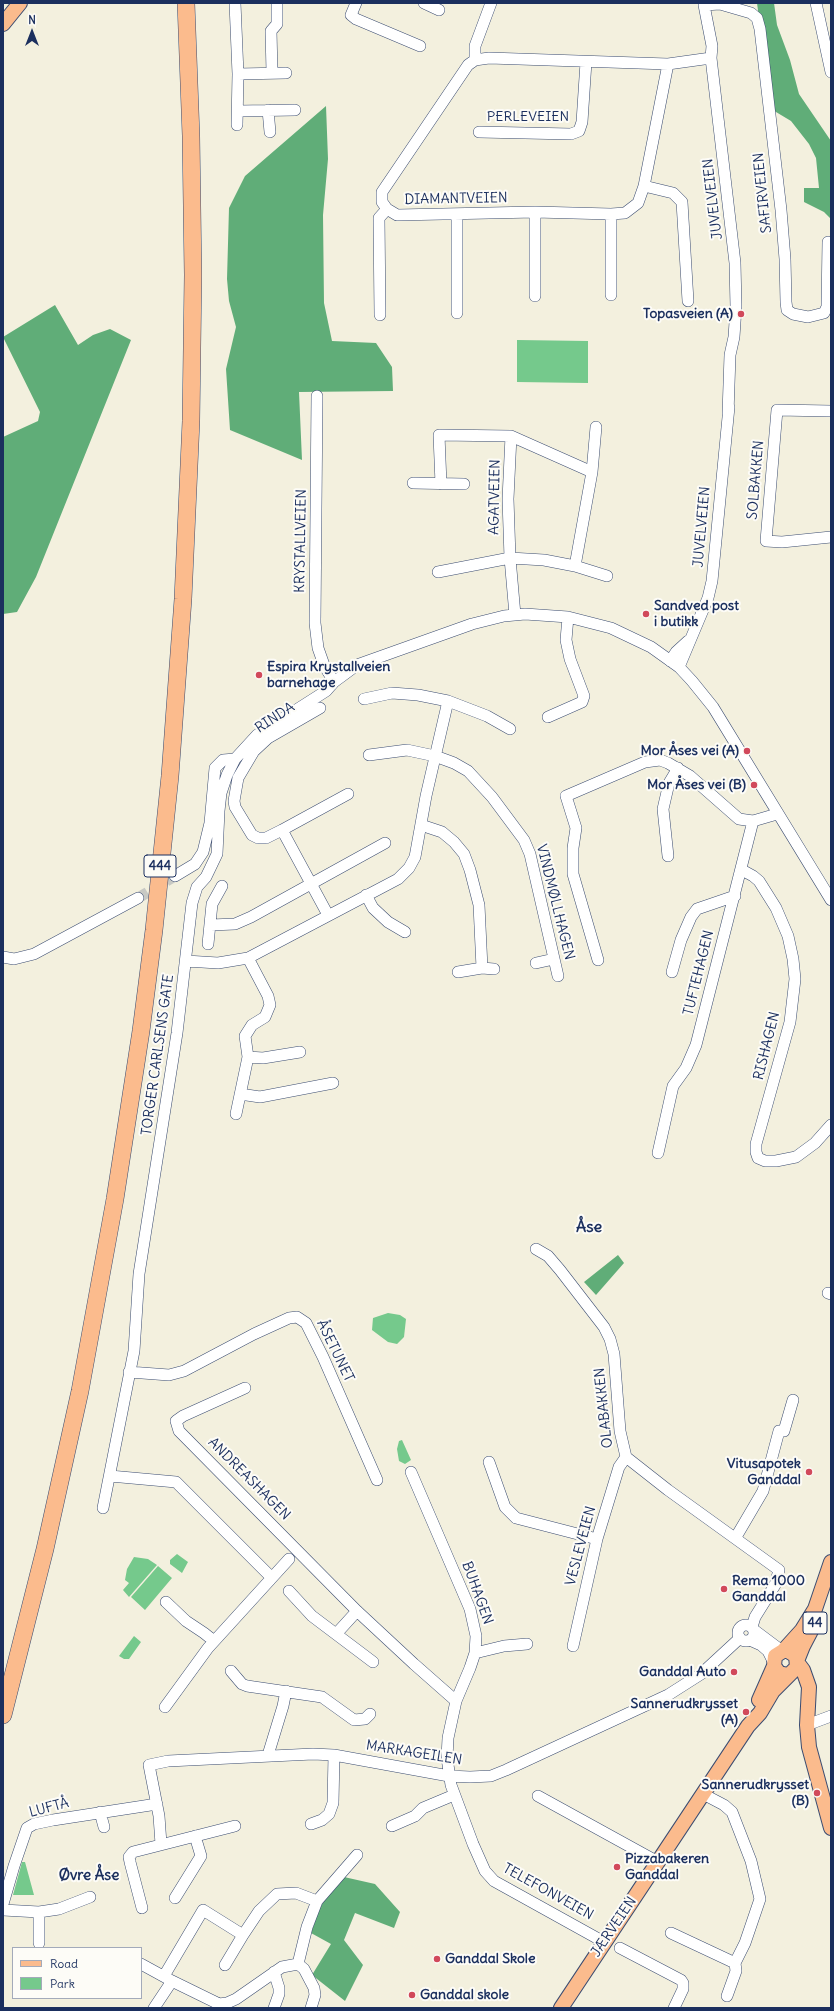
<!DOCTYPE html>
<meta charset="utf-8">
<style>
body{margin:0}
#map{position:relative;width:834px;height:2011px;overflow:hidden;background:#f3f0de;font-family:Delius,sans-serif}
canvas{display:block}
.frame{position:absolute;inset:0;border:4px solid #1b2f5e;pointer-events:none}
.legend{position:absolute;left:12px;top:1947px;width:130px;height:52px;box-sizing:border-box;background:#fdfcf7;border:1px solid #a3aaba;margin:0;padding:5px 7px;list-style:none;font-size:12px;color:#1b2f5e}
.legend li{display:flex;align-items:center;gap:8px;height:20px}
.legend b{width:20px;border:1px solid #a3aaba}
.north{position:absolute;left:12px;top:12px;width:40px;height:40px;-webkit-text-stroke:3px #fdfcf7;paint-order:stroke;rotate:0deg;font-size:11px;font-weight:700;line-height:16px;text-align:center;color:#1b2f5e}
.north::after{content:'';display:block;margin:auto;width:14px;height:18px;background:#1b2f5e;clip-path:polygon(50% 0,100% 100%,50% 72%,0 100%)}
</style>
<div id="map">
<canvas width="834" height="2011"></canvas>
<div class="frame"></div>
<ul class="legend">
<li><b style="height:5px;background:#fbbb8d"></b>Road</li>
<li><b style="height:11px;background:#75c98c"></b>Park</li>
</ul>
<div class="north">N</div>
</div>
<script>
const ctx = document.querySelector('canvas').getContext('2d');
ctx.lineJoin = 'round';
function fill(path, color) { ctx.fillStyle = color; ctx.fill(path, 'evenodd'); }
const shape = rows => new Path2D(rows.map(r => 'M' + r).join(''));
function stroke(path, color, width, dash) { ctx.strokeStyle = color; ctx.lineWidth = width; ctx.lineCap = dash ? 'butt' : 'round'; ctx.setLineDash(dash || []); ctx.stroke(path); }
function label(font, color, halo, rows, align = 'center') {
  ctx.font = font + ' Delius,sans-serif'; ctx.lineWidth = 4; ctx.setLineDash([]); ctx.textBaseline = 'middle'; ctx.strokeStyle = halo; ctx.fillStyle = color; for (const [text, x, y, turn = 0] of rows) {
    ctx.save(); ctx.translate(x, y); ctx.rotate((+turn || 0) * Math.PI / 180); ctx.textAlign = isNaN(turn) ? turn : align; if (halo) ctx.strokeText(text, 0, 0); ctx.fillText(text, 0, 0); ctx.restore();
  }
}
fill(shape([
 [517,340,588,341,588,383,517,382],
 [388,1313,400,1315,406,1319,404,1337,397,1344,388,1342,372,1330,373,1318],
 [402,1440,411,1460,405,1464,399,1461,397,1449,399,1441],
 [177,1554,188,1562,182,1573,170,1564,170,1560],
 [134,1557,148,1559,157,1565,129,1597,123,1590,129,1583,125,1580,127,1569],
 [158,1566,172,1578,145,1610,131,1597],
 [134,1636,141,1642,129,1659,124,1659,119,1656],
 [22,1862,25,1862,34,1895,13,1895]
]), '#75c98c');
fill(shape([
 [757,3,774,3,777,25,790,60,799,94,831,141,831,219,824,212,804,202,804,188,819,188,816,158,809,144,791,121,771,109],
 [326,106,328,159,323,215,324,303,332,341,376,343,392,367,393,391,299,392,302,460,230,430,226,369,236,327,229,301,227,279,229,208,245,176],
 [55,305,78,345,93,335,110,329,131,340,36,577,17,612,3,614,3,437,38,421,40,412,3,337],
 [618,1255,624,1263,596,1295,584,1282],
 [344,1877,375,1884,400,1912,394,1928,355,1913,344,1940,363,1965,345,2001,312,1975,331,1944,311,1933,319,1909,329,1893]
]), '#60ad78');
stroke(shape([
 [138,898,175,876]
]), '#c8c9c4', 11, [11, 5.5]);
const minor = shape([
 [235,3,238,74,237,125],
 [356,3,351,15,356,19,420,46],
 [424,3,439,10],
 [491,3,475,46,475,60,468,65,382,192,382,202,387,209,397,215,535,212,611,214],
 [816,3,831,72],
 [704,5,720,4,751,13,757,18,760,29,781,210,785,259,786,302,787,310,793,314,808,317,824,313,827,307,828,242],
 [704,5,712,46,711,58,735,263,736,307,734,337,730,355,728,414],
 [475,60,489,58,668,64,711,58],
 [272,72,271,31,277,24,277,3],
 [238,74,286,73],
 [268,110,270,132],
 [239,111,295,110],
 [479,132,571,134,579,131,582,122,586,62],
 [644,186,673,193,682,202,688,301],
 [535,212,535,296],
 [457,214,457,313],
 [611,295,611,214,625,213,638,203,644,186,668,64],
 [380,315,379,218,387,209],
 [317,396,315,623,318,648,324,665,334,682],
 [831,411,777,410,766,541,782,542,831,537],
 [511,436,508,499,510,558,515,615],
 [592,472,596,427],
 [413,483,464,484],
 [575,566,607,576],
 [438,572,510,558,544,560,575,566,592,472,511,436,439,435,441,484],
 [670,661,676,652,688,641],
 [679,667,708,598,712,581,729,407],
 [364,699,392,693,418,695,448,701,487,716,510,729],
 [320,708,268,738,254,751,238,778,234,801,235,807,252,835,258,838,266,838,282,830,328,915],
 [548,717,582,702,584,696,570,659,566,640,568,617],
 [369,755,407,750,435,756,454,763,468,771,492,797,524,840,530,854,558,976],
 [421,825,442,832,454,842,464,854,470,870,479,905,482,968,458,972],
 [282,830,348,794],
 [668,856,663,809,669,783,678,768],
 [742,870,753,876,759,881,776,908,788,936,793,959,795,979,790,1022,756,1144,756,1152,758,1158,765,1161,776,1161,796,1157,815,1143,831,1125],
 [175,876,195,864,203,852,210,823,215,768,223,760,235,759],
 [366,895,373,908,388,922,405,932],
 [211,925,235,924,251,917,385,843],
 [208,944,212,904,222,886],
 [3,957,14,959,34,954,138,898],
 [598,960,573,874,573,848,576,828,566,796,645,762,660,760,668,763,690,776,739,819,753,821],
 [186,961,218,963,248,958,398,879,409,868,415,857,426,796,448,701],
 [536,963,554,959],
 [482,968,494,969],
 [672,972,681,940,691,917,697,909,735,896],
 [248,1057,263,1058,300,1052],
 [240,1094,260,1097,333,1083],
 [236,1114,248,1057,245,1036,252,1025,265,1017,270,1005,268,996,248,958],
 [658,1153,673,1086,686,1068,696,1045,753,821,777,814],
 [536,1249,548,1256,560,1270,604,1327,610,1339,614,1354,620,1431,626,1457,668,1490,779,1570,775,1585,755,1617,752,1627],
 [828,1293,831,1294],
 [129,1372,169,1375,184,1371,254,1334,289,1318,297,1317,306,1323,323,1357,377,1480],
 [245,1388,183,1416,176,1421,179,1431,357,1611,414,1664,456,1701],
 [489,1462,505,1507,516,1518,597,1539],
 [411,1472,470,1609,476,1636,475,1653,470,1668,456,1701,448,1738,447,1758,451,1785,473,1844,485,1871,494,1881,604,1942],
 [110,1476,176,1482,271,1577],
 [103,1508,134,1351,139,1274,177,1033,192,903,197,887,206,877,217,854,219,811,221,793,227,775,235,759,257,735,326,691,334,682,357,665,472,624,504,616,525,614,568,617,611,628,651,647,679,667,692,681,713,707,831,900],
 [736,1537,763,1491,779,1431,784,1431,793,1400],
 [289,1591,312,1616,373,1662],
 [166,1602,186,1621,204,1633,214,1641],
 '738 1633a8 8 0 1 1 16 0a8 8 0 1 1-16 0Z',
 [754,1630,782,1651],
 [337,1633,357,1611],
 [752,1641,761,1645,768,1651,773,1661],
 [573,1646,597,1539,619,1467,626,1457],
 [475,1653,504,1646,527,1644],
 [231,1671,242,1684,247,1686,322,1697,354,1720,365,1719,370,1714],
 [165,1707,208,1648,289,1559],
 [807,1725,831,1716],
 [268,1755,283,1706,286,1691],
 [538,1796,658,1862],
 [100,1812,104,1827],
 [311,1824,322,1820,329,1814,333,1803,334,1755],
 [392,1826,415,1816,423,1808,454,1795],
 [161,1844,159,1816,149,1765,168,1761,313,1754,334,1755,449,1776,470,1777,491,1776,506,1770,668,1695,701,1674,740,1638],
 [175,1898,201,1856,195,1836],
 [3,1904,14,1866,27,1828,34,1824,53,1820,157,1804],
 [142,1908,130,1862,129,1857,133,1852,235,1826],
 [3,1910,39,1912,59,1909,90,1897],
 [671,1933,735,1963,745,1943,760,1899,751,1861,732,1812,724,1805,703,1794],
 [39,1943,39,1912],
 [620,1948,681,1980,683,1983,683,1989,674,2008],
 [141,1964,172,1981,219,2004,227,2003,236,1999,282,1967,298,1964],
 [225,1965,243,1935],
 [274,1972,279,1988,279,1994,274,2008],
 [164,1976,203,1910,243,1935,259,1911,277,1894,296,1893,317,1901],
 [727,1996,736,1971,735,1963],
 [154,2008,172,1981],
 [311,2008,315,1995,314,1988,304,1969,298,1964,307,1927,317,1901,357,1855]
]);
const major = shape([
 [3,24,20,3],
 [783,1651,802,1630,815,1609,831,1562],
 [797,1661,803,1646,815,1623],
 [797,1662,803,1670,809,1687,807,1725,809,1747,831,1828],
 [759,1700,774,1666],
 [561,2008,748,1726,760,1713,773,1691,797,1667,796,1656,788,1651,783,1651,775,1656,774,1666,779,1673,788,1675]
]);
const highway = shape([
 [3,1715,45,1549,80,1391,115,1199,141,1031,154,930,170,776,183,599,191,421,193,275,191,136,186,3]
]);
stroke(minor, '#3b4c71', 12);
stroke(major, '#3b4c71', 16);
stroke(highway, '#3b4c71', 18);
stroke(minor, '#fff', 11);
stroke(major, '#fbbb8d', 14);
stroke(highway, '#fbbb8d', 17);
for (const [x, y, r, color] of [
 [741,314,4,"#d1495b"],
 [646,614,4,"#d1495b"],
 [259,675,4,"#d1495b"],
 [747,751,4,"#d1495b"],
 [754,785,4,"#d1495b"],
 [809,1472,4,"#d1495b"],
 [724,1589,4,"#d1495b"],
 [734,1672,4,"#d1495b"],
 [746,1712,4,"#d1495b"],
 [817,1793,4,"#d1495b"],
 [617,1867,4,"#d1495b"],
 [437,1959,4,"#d1495b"],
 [412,1995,4,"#d1495b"]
]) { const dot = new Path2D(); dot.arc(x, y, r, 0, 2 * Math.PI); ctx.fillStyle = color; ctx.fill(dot); stroke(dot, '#fdfcf7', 1.5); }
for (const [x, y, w] of [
 [160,866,32],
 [815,1623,24]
]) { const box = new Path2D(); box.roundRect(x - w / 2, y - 11, w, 22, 3); ctx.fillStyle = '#fdfcf7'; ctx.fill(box); stroke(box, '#1b2f5e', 1); }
label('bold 13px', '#1b2f5e', null, [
 ["444",160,866],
 ["44",815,1623]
]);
label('14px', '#1b2f5e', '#fdfcf7', [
 ["PERLEVEIEN",528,117],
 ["SAFIRVEIEN",763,193,-96],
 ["DIAMANTVEIEN",456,199,-1],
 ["JUVELVEIEN",713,199,-97],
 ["SOLBAKKEN",756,480,-85],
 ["AGATVEIEN",495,497,-89],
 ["JUVELVEIEN",702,527,-85],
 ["KRYSTALLVEIEN",301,541,-89],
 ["RINDA",275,718,-33],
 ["VINDMØLLHAGEN",555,902,76],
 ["TUFTEHAGEN",699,973,-76],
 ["RISHAGEN",767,1046,-76],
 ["TORGER CARLSENS GATE",158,1055,-82],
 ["ÅSETUNET",335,1351,64],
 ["OLABAKKEN",604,1408,-96],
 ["ANDREASHAGEN",249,1479,45],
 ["VESLEVEIEN",581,1546,-75],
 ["BUHAGEN",477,1593,70],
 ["MARKAGEILEN",414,1753,9],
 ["LUFTÅ",49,1808,-15],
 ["TELEFONVEIEN",548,1892,29],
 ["JÆRVEIEN",614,1927,-56]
]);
label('bold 14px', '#1b2f5e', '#fdfcf7', [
 ["Topasveien (A)",733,314],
 ["Sandved post",654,606,"left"],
 ["i butikk",654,622,"left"],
 ["Espira Krystallveien",267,667,"left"],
 ["barnehage",267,683,"left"],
 ["Mor Åses vei (A)",739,751],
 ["Mor Åses vei (B)",746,785],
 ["Vitusapotek",801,1464],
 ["Ganddal",801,1480],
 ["Rema 1000",732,1581,"left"],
 ["Ganddal",732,1597,"left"],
 ["Ganddal Auto",726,1672],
 ["Sannerudkrysset",738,1704],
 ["(A)",738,1720],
 ["Sannerudkrysset",809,1785],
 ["(B)",809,1801],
 ["Pizzabakeren",625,1859,"left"],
 ["Ganddal",625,1875,"left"],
 ["Ganddal Skole",445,1959,"left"],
 ["Ganddal skole",420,1995,"left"]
], 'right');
label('bold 15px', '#1b2f5e', '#fdfcf7', [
 ["Øvre Åse",89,1876]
]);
label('bold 16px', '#1b2f5e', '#fdfcf7', [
 ["Åse",589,1227]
]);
</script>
